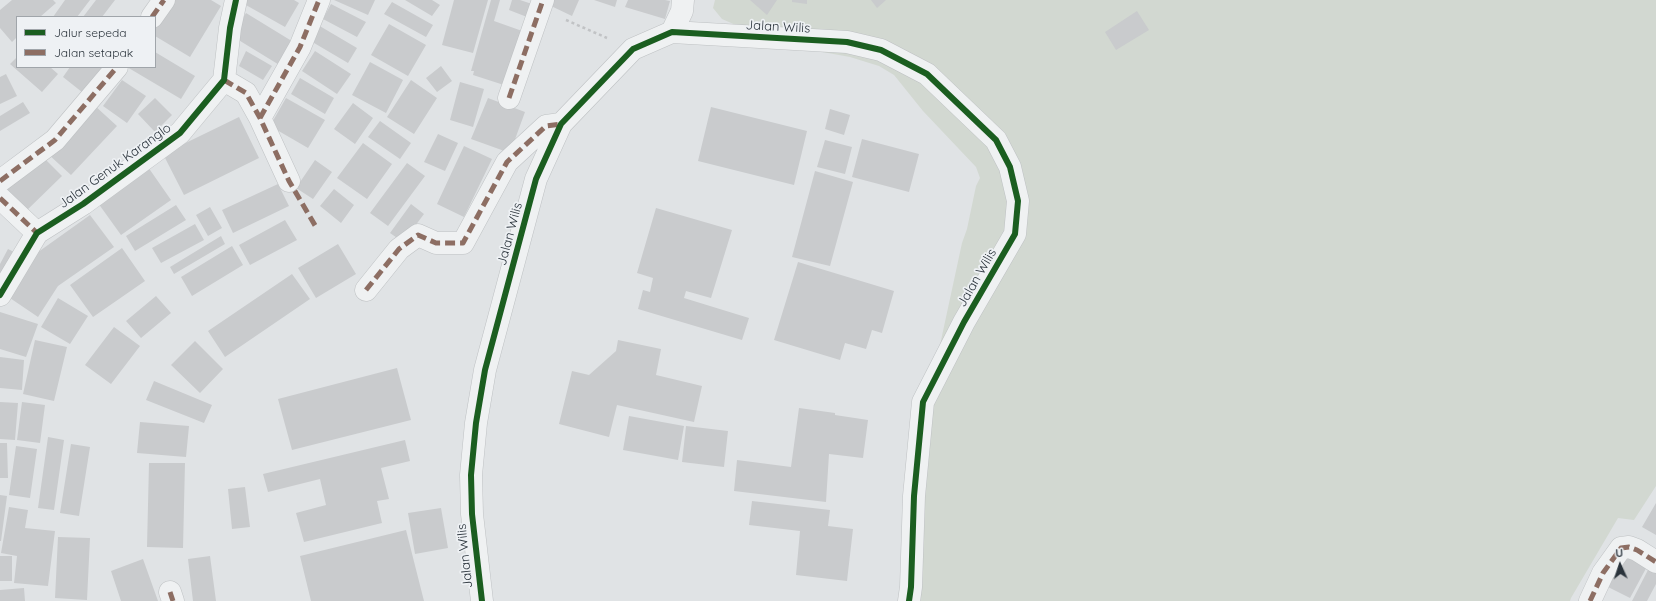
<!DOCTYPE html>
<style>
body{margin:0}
#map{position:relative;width:1656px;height:601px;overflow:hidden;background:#e0e3e5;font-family:Quicksand,sans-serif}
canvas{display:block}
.legend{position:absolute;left:16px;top:16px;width:140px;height:52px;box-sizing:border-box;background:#eef1f4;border:1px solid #a0a5aa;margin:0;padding:5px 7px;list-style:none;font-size:12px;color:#2a333b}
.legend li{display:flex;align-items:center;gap:8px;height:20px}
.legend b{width:20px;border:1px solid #a0a5aa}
.north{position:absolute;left:1600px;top:545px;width:40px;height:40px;-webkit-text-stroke:3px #eef1f4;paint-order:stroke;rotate:357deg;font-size:11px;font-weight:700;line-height:16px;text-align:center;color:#2a333b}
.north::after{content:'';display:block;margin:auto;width:14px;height:18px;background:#2a333b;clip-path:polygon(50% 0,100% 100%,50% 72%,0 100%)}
</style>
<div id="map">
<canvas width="1656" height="601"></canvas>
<ul class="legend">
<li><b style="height:5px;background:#1b5e20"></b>Jalur sepeda</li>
<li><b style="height:5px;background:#8d6e63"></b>Jalan setapak</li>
</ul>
<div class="north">U</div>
</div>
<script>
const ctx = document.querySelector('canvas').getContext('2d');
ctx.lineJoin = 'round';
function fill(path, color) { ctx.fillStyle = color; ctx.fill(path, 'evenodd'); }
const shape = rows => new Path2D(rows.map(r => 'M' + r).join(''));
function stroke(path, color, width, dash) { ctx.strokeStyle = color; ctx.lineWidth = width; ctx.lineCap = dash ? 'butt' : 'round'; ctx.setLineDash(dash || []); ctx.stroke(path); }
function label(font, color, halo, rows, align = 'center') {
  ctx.font = font + ' Quicksand,sans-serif'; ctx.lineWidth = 3.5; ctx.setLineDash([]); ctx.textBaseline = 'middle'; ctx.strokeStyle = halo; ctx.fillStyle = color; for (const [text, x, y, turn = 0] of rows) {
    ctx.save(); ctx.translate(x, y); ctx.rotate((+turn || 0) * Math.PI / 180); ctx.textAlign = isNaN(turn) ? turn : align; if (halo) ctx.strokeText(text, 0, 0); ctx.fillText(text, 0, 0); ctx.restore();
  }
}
fill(shape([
 [715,0,1656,0,1656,486,1634,520,1618,518,1571,598,1570,601,917,601,918,542,940,345,962,243,967,229,976,186,980,178,976,167,923,111,894,75,879,66,850,57,817,51,754,33,722,19,713,8]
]), '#d2d8d1');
fill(shape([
 [12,0,53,0,56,3,40,17,17,17,17,37,12,42,0,28,0,10],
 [65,0,90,0,77,17,53,17],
 [96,0,115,0,102,17,83,17],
 [167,0,211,0,221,6,190,57,155,36,155,20],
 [237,0,294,0,299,3,285,27],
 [334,0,375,0,368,15],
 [405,0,432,0,440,5,432,16],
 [454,0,488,0,473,53,442,45],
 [491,0,500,0,494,21,525,32,507,86,473,75,474,71,471,71],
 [512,0,520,0,532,4,527,17,509,10],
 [551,0,579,0,572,16,549,5],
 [594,0,617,0,615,7],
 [628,0,665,0,670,1,665,19,625,7],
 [750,0,777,0,767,15],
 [792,0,807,0,807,4,792,2],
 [871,0,886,0,877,8],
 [392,2,433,25,426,37,384,14],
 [331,4,366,22,357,37,323,19],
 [1137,11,1149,30,1116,50,1105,32],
 [246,13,295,43,281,66,232,36],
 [389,24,426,45,408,76,371,55],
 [318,25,357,48,348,63,309,40],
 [246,51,272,66,263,80,239,66],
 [315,51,351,74,337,94,302,71],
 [155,52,195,76,181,99,127,67,155,67],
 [17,57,17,67,50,67,58,74,42,92,10,64],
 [370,62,403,80,386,113,352,95],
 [441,66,452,81,437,92,426,78],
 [70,67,103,67,87,96,63,77],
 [6,74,17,96,0,104,0,77],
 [300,78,334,98,325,114,291,94],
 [122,80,146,96,127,123,103,106],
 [411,80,437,98,414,134,387,117],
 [460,82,484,89,473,127,450,120],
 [155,98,172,115,155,132,138,114],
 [286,98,325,120,308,148,270,126],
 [488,98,525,112,510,153,471,139],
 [23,102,30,113,0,131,0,116],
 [353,103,373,118,355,144,334,129],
 [94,105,117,126,71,175,48,154],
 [711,107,807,131,794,185,698,161],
 [830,109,850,115,844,135,825,129],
 [239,117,259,158,184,195,163,154],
 [380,121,411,143,400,159,368,137],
 [438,134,458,143,445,171,424,162],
 [862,139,919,154,909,192,852,177],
 [825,140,852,147,845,174,817,167],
 [363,143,392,164,367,199,337,178],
 [464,146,492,159,464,217,437,204],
 [40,154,62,176,23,214,1,192],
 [315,160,332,172,313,199,296,188],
 [407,163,425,176,388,226,370,213],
 [148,167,171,200,121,235,98,203],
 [815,171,853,182,830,266,792,257],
 [278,184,289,206,233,233,222,210],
 [334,189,354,205,341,223,320,206],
 [411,204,424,214,403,242,390,233],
 [176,205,186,220,135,251,126,236],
 [210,207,222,228,208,236,196,215],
 [656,208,732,230,711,298,686,291,684,298,749,318,742,340,638,309,643,290,650,292,653,278,637,273],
 [90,215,114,247,58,286,38,317,7,296,34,255],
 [285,220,297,240,250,265,239,245],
 [195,224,204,240,161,263,152,248],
 [221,236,225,244,174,274,170,267],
 [338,244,356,274,316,298,298,268],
 [232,246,243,265,192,296,181,277],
 [122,248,145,281,93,317,70,285],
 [8,249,20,255,0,292,0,264],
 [798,262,894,291,882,333,872,330,866,349,845,343,840,360,774,340],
 [292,274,310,299,225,357,208,331],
 [156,296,171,313,141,338,126,321],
 [58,298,88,316,70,344,41,327],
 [0,312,38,324,26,357,0,349],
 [114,327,140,346,111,384,85,365],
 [35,340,67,347,54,401,23,394],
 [618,340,661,349,656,375,702,386,694,422,617,405,609,437,559,424,572,371,589,375,616,351],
 [195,341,223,369,200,393,171,365],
 [0,357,24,360,22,390,0,388],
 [397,368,411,420,292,450,278,399],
 [154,381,212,405,204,423,146,400],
 [0,402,18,403,15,440,0,439],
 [22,402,45,405,40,443,17,440],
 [799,408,835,413,835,415,868,420,863,458,829,454,826,502,734,491,737,460,791,467],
 [629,416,684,426,678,460,623,450],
 [140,422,189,426,186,457,137,453],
 [686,426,728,431,724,467,682,462],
 [48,437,64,440,54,510,38,508],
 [405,440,410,461,381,468,389,499,377,501,382,523,304,542,296,513,326,505,320,479,268,492,263,474],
 [0,443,7,443,8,478,0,478],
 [71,444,90,447,79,516,60,513],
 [16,446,37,449,30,498,9,495],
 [149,463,185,463,183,548,147,547],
 [245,487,250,527,232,529,228,489],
 [0,495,7,496,1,541,0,541],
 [752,501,830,510,828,526,853,529,847,581,796,575,800,531,749,525],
 [1656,503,1656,535,1642,527],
 [9,507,28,510,25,528,55,531,48,586,14,583,17,556,1,553],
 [441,508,448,548,415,554,408,513],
 [406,530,424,601,311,601,300,556],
 [58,537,90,538,87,600,55,598],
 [1628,549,1650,561,1630,598,1608,587],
 [0,556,12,556,12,581,0,581],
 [210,556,216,601,193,601,188,559],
 [143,559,158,601,121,601,111,571],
 [1649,568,1656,572,1656,584,1647,601,1632,601],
 [24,588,25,601,0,601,0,590]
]), '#c9cbcd');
const minor = shape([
 [152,17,164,0],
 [672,32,682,11,683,0],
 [224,80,246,93,260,118,289,181],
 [509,98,543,0],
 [260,118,300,47,319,0],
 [0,181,55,140,117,67],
 [0,198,37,233],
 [366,290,399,249,418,235,436,243,463,243,507,162,546,126,561,124],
 [0,295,37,233,83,204,180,133,224,80,230,28,236,0],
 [170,592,173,601],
 [482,601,472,514,471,475,476,423,485,370,536,179,561,124,633,49,672,32,847,42,881,50,927,74,996,140,1010,167,1018,201,1015,234,964,322,923,402,914,496,911,587,909,601],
 [1590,601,1603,573,1621,548,1629,547,1637,550,1656,562]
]);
stroke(minor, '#bec1c3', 23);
stroke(shape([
 [566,20,607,38]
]), '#c1c3c5', 2.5, [3, 3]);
stroke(minor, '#eff1f2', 22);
stroke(shape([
 [152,17,164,0],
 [224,80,246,93,260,118,289,181,316,227],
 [509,98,543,0],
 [260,118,300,47,319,0],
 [0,181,55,140,117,67],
 [0,198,37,233],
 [366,290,399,249,418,235,436,243,463,243,507,162,546,126,561,124],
 [170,592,173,601],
 [1590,601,1603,573,1621,548,1629,547,1637,550,1656,562]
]), '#8d6e63', 5, [10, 5]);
stroke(shape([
 [0,295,37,233,83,204,180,133,224,80,230,28,236,0],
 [482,601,472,514,471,475,476,423,485,370,536,179,561,124,633,49,672,32,847,42,881,50,927,74,996,140,1010,167,1018,201,1015,234,964,322,923,402,914,496,911,587,909,601]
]), '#1b5e20', 6);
label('13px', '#2a333b', '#eef1f4', [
 ["Jalan Wilis",778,27,3],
 ["Jalan Genuk Karanglo",115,166,-36],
 ["Jalan Wilis",510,234,-75],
 ["Jalan Wilis",977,278,-60],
 ["Jalan Wilis",465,556,-96]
]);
</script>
